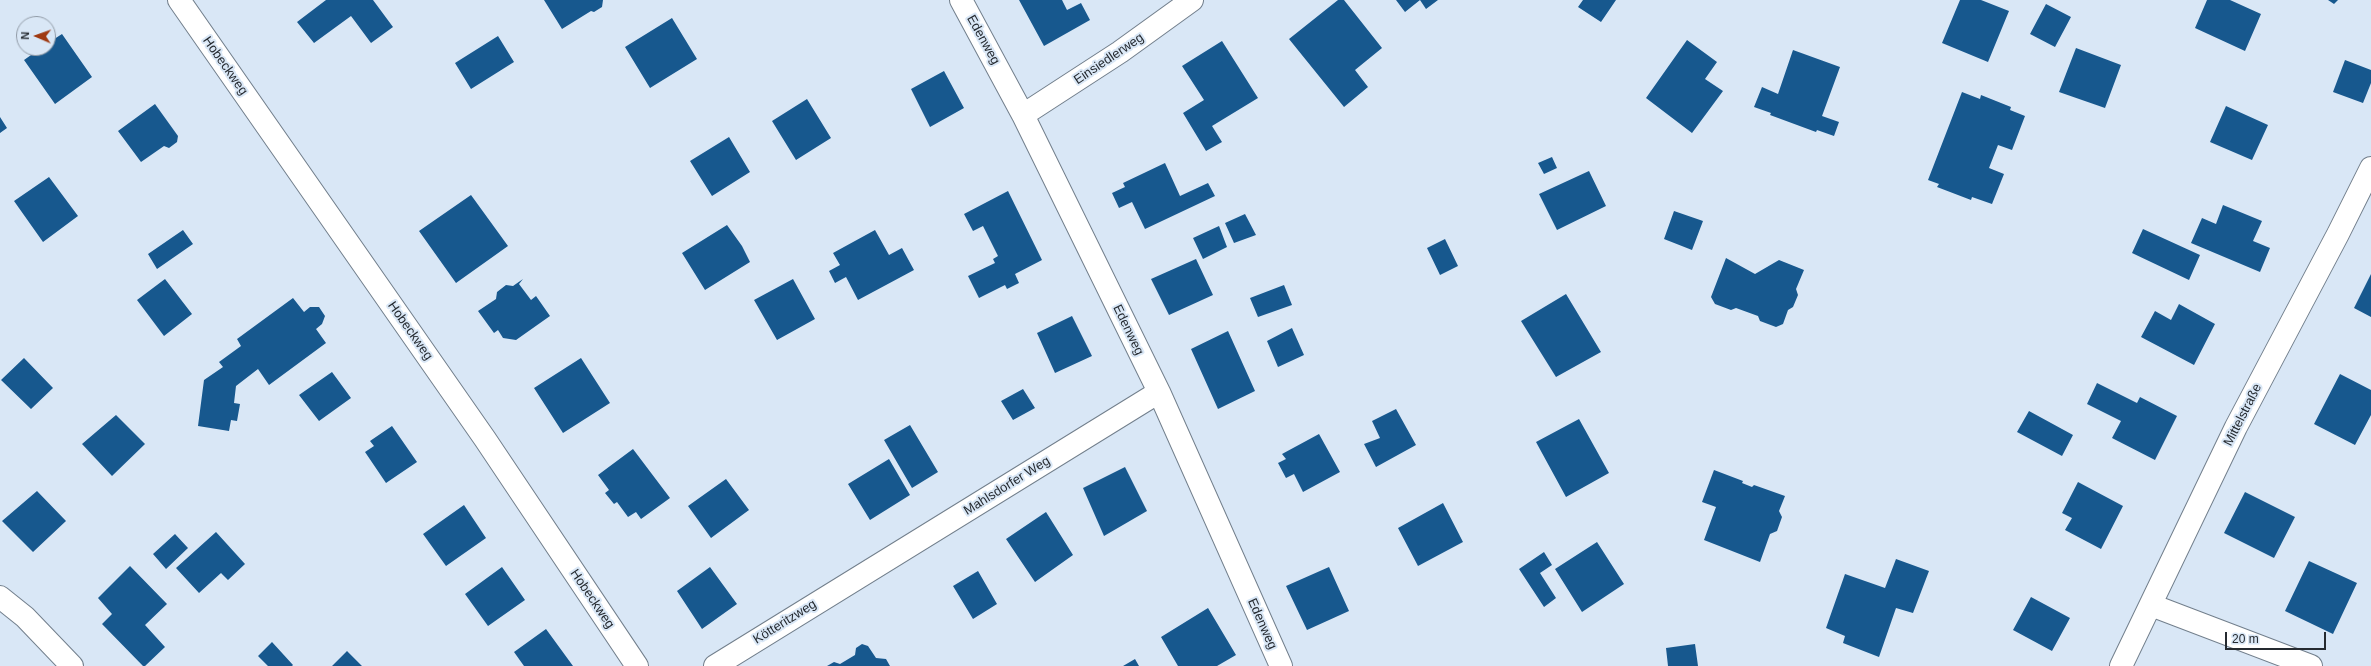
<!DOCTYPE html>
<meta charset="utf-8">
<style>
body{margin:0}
#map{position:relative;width:2371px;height:666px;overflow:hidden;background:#d9e7f6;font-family:Helvetica,sans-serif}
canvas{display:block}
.north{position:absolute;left:16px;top:16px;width:40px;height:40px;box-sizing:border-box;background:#d9e7f6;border:1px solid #919ba7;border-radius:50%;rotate:272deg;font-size:11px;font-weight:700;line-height:16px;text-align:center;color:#252a30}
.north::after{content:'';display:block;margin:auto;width:14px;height:18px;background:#9f3911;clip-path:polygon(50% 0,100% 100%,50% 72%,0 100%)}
.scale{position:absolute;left:2225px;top:632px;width:101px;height:18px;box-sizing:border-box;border:2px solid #252a30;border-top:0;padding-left:5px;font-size:12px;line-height:14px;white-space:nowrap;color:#252a30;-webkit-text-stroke:3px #d9e7f6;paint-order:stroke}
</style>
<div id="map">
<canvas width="2371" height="666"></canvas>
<div class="north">N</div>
<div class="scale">20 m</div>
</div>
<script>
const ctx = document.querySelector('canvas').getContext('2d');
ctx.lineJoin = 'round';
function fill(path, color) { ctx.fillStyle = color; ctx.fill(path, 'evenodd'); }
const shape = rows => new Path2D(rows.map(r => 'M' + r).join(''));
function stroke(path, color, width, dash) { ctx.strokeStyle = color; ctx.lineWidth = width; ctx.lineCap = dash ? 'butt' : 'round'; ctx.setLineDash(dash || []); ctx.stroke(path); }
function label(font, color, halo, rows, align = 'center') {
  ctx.font = font + ' Helvetica,sans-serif'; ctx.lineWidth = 4; ctx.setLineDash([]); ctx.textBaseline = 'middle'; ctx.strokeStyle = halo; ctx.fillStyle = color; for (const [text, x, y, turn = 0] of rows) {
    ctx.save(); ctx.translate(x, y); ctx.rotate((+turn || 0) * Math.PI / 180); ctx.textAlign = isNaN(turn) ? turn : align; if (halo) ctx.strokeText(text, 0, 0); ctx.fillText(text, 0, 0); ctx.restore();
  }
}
fill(shape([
 [326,0,373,0,393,27,371,43,351,16,314,43,297,22],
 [544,0,603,0,602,7,594,12,591,11,562,29],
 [1019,0,1062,0,1067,10,1081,3,1090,20,1044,46],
 [1338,0,1344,0,1382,48,1355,70,1368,87,1344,107,1289,39],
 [1396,0,1438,0,1426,9,1420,0,1405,12],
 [1583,0,1616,0,1601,22,1578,7],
 [1960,0,1981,0,2009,11,1988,62,1942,43],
 [2207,0,2230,0,2261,14,2245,51,2195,28],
 [2328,0,2338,0,2334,4],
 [2046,4,2071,17,2055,47,2030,34],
 [672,18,697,59,650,88,625,47],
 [62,34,92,77,55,104,24,60,41,48,48,48,48,43],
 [498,36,514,62,471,89,455,63],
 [1687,40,1717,62,1705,79,1723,91,1692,133,1646,98],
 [1222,41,1258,98,1212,126,1222,142,1206,151,1183,113,1204,100,1182,66],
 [2076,48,2121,65,2105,108,2059,92],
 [1793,50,1840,67,1822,116,1839,122,1834,136,1817,130,1816,132,1770,115,1771,113,1754,107,1762,87,1778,94],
 [2345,60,2371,70,2371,83,2363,103,2333,92],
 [944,71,964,108,930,127,911,89],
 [1962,92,1980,99,1981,95,2011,107,2010,110,2025,116,2012,150,1998,145,1989,168,2004,174,1992,204,1972,197,1971,200,1937,187,1939,184,1928,180],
 [807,99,831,138,796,160,772,121],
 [155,104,178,136,177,142,169,148,164,146,141,162,118,131],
 [2226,106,2268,125,2252,160,2210,142],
 [0,117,7,128,0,133],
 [729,137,750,172,712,196,690,161],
 [1552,157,1557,168,1544,174,1538,163],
 [1165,163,1180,196,1208,183,1215,196,1145,229,1132,202,1119,208,1112,193,1125,187,1123,183],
 [1589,171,1606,206,1557,230,1539,194],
 [49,177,78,216,43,242,14,201],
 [1008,191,1042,260,1015,274,1019,283,1007,289,1005,285,979,298,968,276,995,263,993,259,998,256,983,226,973,231,964,214],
 [471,195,508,246,456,283,419,231],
 [2223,205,2262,221,2253,241,2270,248,2260,272,2191,243,2202,218,2216,224],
 [1674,211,1703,221,1692,250,1664,239],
 [1245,214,1256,235,1234,243,1225,223],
 [727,225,742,246,750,262,705,290,682,253],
 [1219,226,1227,247,1203,259,1193,238],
 [2143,229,2200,255,2189,280,2132,253],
 [183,230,193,244,157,269,148,254],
 [875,230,889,255,902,248,914,270,858,300,846,277,835,283,829,271,840,265,833,253],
 [1445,239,1458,266,1440,275,1427,248],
 [1726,258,1755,274,1779,260,1804,270,1796,289,1798,295,1793,307,1788,310,1783,324,1776,327,1760,321,1758,316,1736,308,1731,310,1715,304,1711,297],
 [1196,259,1213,295,1169,315,1151,279],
 [2371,274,2371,317,2354,308],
 [165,279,192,314,164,336,137,300],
 [523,279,519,284,531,300,536,296,550,316,516,340,503,338,498,330,494,333,478,311,496,299,497,292,506,285,513,286],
 [793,279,815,319,777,340,754,300],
 [1284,285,1292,305,1258,317,1250,298],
 [1566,294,1601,352,1556,377,1521,321],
 [293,298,304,312,310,307,319,307,325,316,322,324,316,329,326,343,269,385,258,369,236,386,234,403,240,404,237,421,231,420,229,431,198,426,204,380,223,367,219,362,241,346,237,339],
 [2179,304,2215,324,2194,365,2141,337,2155,311,2171,320],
 [1072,316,1092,356,1055,373,1037,333],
 [1292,328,1304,355,1278,367,1267,341],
 [1228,331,1255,391,1218,409,1191,349],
 [24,358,53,388,31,409,1,380],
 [581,358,610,403,563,433,534,388],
 [332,372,351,398,319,421,299,395],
 [2340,374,2371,390,2371,415,2355,445,2314,424],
 [2097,383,2137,403,2140,397,2177,416,2155,460,2112,438,2121,421,2087,404],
 [1023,389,1035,408,1013,420,1001,401],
 [1396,409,1416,445,1376,467,1364,444,1380,438,1372,421],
 [2029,411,2073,435,2062,456,2017,432],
 [116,415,145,444,112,476,82,444],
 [1579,419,1609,473,1566,497,1536,442],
 [910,425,938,472,912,488,884,440],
 [392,426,417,462,386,483,365,452,374,446,370,441],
 [1319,434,1340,472,1303,492,1294,474,1286,478,1278,463,1286,459,1282,454],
 [633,449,670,498,641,519,636,512,628,517,617,502,614,504,605,493,609,490,598,475],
 [889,459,910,495,870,520,848,484],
 [1125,467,1147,511,1104,536,1083,488],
 [1714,470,1743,481,1742,483,1752,487,1754,485,1785,496,1779,511,1782,517,1777,531,1770,534,1760,562,1704,540,1716,507,1702,502],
 [726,479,749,510,711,538,688,506],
 [2078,482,2123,506,2101,549,2065,530,2072,518,2062,513],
 [37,491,66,521,33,552,2,521],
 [2245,492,2295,517,2274,558,2224,533],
 [1443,503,1463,542,1418,566,1398,528],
 [464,505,486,538,446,566,423,534],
 [1046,512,1073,555,1035,582,1006,539],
 [216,532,245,564,228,580,221,573,199,593,176,568],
 [175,534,188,548,166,569,153,554],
 [1597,542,1624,584,1582,612,1555,569],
 [1544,552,1552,565,1540,573,1556,598,1544,607,1519,569],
 [1896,559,1929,571,1913,613,1896,608,1879,657,1843,643,1845,636,1826,628,1845,574,1885,588],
 [2309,561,2357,583,2333,634,2285,611],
 [130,566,167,604,145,625,165,647,145,666,143,666,102,624,112,614,98,598],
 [502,567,525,600,488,626,465,594],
 [710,567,737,604,702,629,677,591],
 [1329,567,1349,611,1307,630,1286,586],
 [978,571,997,604,973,619,953,586],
 [2031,597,2070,618,2052,651,2013,630],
 [1208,608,1236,655,1217,666,1178,666,1161,637],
 [546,629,573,666,524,666,514,652],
 [272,642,293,665,292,666,268,666,258,656],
 [862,644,868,646,876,658,886,659,890,666,827,666,834,662,840,664,855,655,856,648],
 [1695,644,1698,666,1668,666,1666,648],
 [347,651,362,666,332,666],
 [1135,659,1139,666,1123,666]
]), '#17588e');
const street = shape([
 [179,0,485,439,637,666],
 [961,0,1023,115,1159,392,1281,666],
 [1023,115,1120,52,1192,0],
 [0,597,25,617,72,666],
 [2151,605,2311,666],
 [715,666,1159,392],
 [2121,666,2236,427,2338,234,2371,168]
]);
stroke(street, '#727f8c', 24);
stroke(street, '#fff', 22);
label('13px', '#252a30', '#d9e7f6', [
 ["Edenweg",983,40,61],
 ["Einsiedlerweg",1109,59,-34],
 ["Hobeckweg",225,66,55],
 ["Edenweg",1128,330,64],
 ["Hobeckweg",410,331,55],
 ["Mittelstraße",2243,415,-63],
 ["Mahlsdorfer Weg",1007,486,-32],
 ["Hobeckweg",592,599,56],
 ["Kötteritzweg",785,622,-32],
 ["Edenweg",1262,624,66]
]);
</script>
